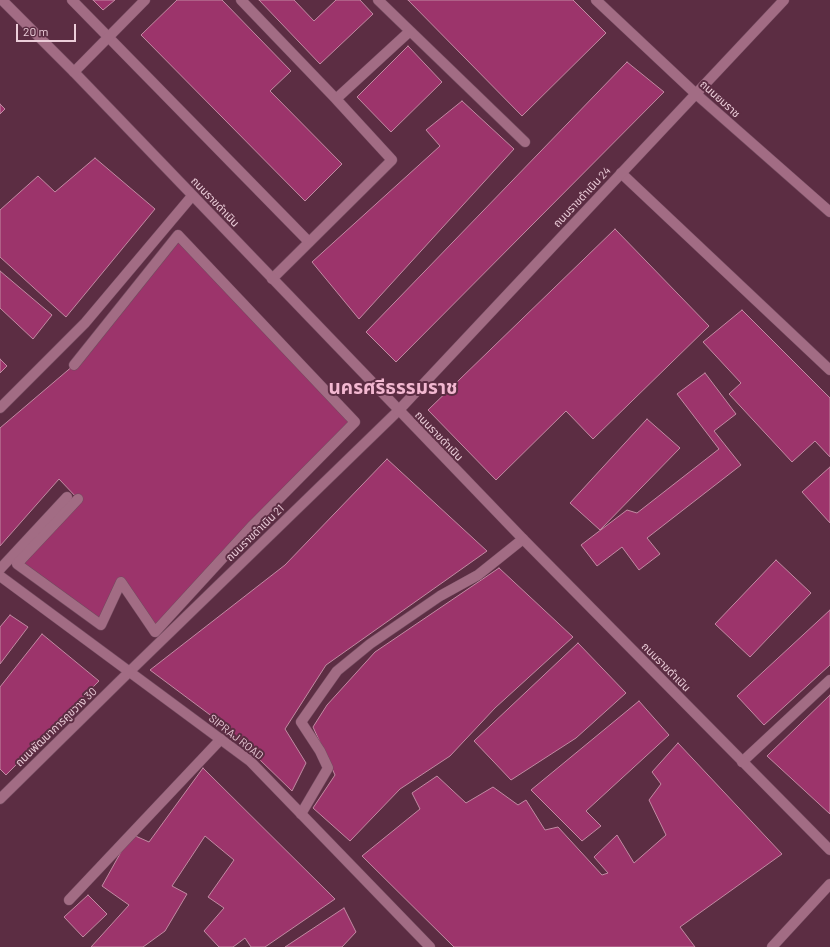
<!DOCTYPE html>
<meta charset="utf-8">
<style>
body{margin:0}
#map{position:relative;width:830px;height:947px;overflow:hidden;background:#5c2d43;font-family:Barlow,sans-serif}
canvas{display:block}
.scale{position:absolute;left:16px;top:24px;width:60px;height:18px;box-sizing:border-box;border:2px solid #ecceda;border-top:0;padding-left:5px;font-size:12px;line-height:14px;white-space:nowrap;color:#ecceda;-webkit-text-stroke:3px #5c2d43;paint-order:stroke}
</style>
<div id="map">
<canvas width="830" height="947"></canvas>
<div class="scale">20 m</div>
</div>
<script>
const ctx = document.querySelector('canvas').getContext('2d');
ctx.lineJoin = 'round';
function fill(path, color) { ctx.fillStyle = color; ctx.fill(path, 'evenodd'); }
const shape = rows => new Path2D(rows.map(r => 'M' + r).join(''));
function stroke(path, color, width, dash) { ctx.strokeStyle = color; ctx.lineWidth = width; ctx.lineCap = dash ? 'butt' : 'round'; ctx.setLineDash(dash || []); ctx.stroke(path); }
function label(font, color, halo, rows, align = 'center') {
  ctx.font = font + ' Barlow,"Noto Sans Thai",sans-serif'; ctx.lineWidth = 4; ctx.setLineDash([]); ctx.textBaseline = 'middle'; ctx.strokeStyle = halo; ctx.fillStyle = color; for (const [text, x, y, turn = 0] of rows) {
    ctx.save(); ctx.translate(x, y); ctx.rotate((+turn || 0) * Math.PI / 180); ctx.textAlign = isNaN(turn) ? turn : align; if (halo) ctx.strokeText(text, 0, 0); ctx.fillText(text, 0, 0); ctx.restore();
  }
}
const building = shape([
 [93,0,115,0,103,10,93,0],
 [177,0,222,0,291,71,270,91,342,164,305,201,141,35,177,0],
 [259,0,294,0,314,21,336,0,360,0,373,14,320,64,259,0],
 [408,0,573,0,606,33,522,116,408,0],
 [408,46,442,82,391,132,357,97,408,46],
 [627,62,664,92,396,362,366,332,627,62],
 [462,101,514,149,359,319,312,262,440,146,426,130,462,101],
 [0,104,5,109,0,114,0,104],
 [95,158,155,209,66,317,0,257,0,210,38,176,55,192,95,158],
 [615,229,709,326,593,439,566,411,496,480,428,410,615,229],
 [178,235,355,422,155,632,121,582,101,625,17,564,78,499,59,479,0,546,0,428,74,365,178,235],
 [0,271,52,315,33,339,0,308,0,271],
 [742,310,830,398,830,457,815,441,792,462,729,394,741,383,703,342,742,310],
 [0,359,7,366,0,373,0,359],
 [705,373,736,414,714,431,741,465,647,538,660,554,639,570,622,547,597,566,581,545,627,510,637,513,719,449,677,394,705,373],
 [647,419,680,448,600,530,570,503,647,419],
 [387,459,487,551,326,665,285,729,306,763,292,791,225,726,150,670,285,565,387,459],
 [830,467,830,523,802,492,830,467],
 [776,560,811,593,750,657,715,624,776,560],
 [499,568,573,637,495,708,450,756,400,789,350,841,313,808,335,775,313,727,327,705,375,652,499,568],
 [830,610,830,665,764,725,737,696,830,610],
 [10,615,28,627,0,664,0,627,10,615],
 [42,634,99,681,6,775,0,769,0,687,42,634],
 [578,643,626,693,576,738,511,780,474,741,578,643],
 [830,695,830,814,767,756,830,695],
 [639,701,669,735,586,811,601,826,582,841,531,790,639,701],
 [678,743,782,854,680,927,695,947,454,947,362,856,420,809,412,793,437,776,466,803,493,787,518,805,526,800,545,830,558,827,602,875,608,873,594,857,617,835,634,863,666,835,649,800,661,784,652,772,678,743],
 [203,768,335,899,265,947,251,947,245,938,233,947,219,947,204,931,224,908,208,897,234,860,205,836,172,886,187,894,165,931,143,947,91,947,129,905,102,886,131,834,149,842,203,768],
 [88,895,107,914,83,937,64,917,88,895],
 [344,908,356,932,342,947,285,947,344,908]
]);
fill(building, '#9c346b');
stroke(building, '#c28aa3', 1);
const lane = shape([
 [72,0,309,242]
]);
const street = shape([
 [241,0,336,99],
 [378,0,525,142],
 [74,72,145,0],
 [621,173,830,370],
 [272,279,392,160,336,99,410,31],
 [0,408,85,323,192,196],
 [0,569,67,497],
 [129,672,398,411],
 [742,762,830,680],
 [301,814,328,768,320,751,301,722,337,671,370,644,440,596,478,575,523,539],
 [69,900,221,739],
 [772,947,830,884]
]);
const secondary = shape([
 [2,0,74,72,523,539,830,850],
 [596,0,696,94,830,212],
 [74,365,178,235,355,422,253,525,155,632,121,582,101,625,17,564,78,499],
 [398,411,784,0],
 [0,576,250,761,430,947],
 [0,799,129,672]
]);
stroke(lane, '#734b5f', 11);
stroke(street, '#734b5f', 11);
stroke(secondary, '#734b5f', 11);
stroke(lane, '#a26c84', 10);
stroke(street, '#a26c84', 10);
stroke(secondary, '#a26c84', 10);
label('11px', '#ecceda', '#5c2d43', [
 ["ถนนยมราช",720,99,42],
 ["ถนนราขดำเนิน 24",582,197,-47],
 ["ถนนราขดำเนิน",215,202,46],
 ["ถนนราขดำเนิน",439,436,46],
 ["ถนนราขดำเนิน 21",255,533,-44],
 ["ถนนราขดำเนิน",666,667,45],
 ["ถนนพัฒนาการคูขวาง 30",56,727,-44],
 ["SIPRAJ ROAD",236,737,38]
]);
label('bold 19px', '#f3b8d1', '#5c2d43', [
 ["นครศรีธรรมราช",393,388]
]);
</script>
